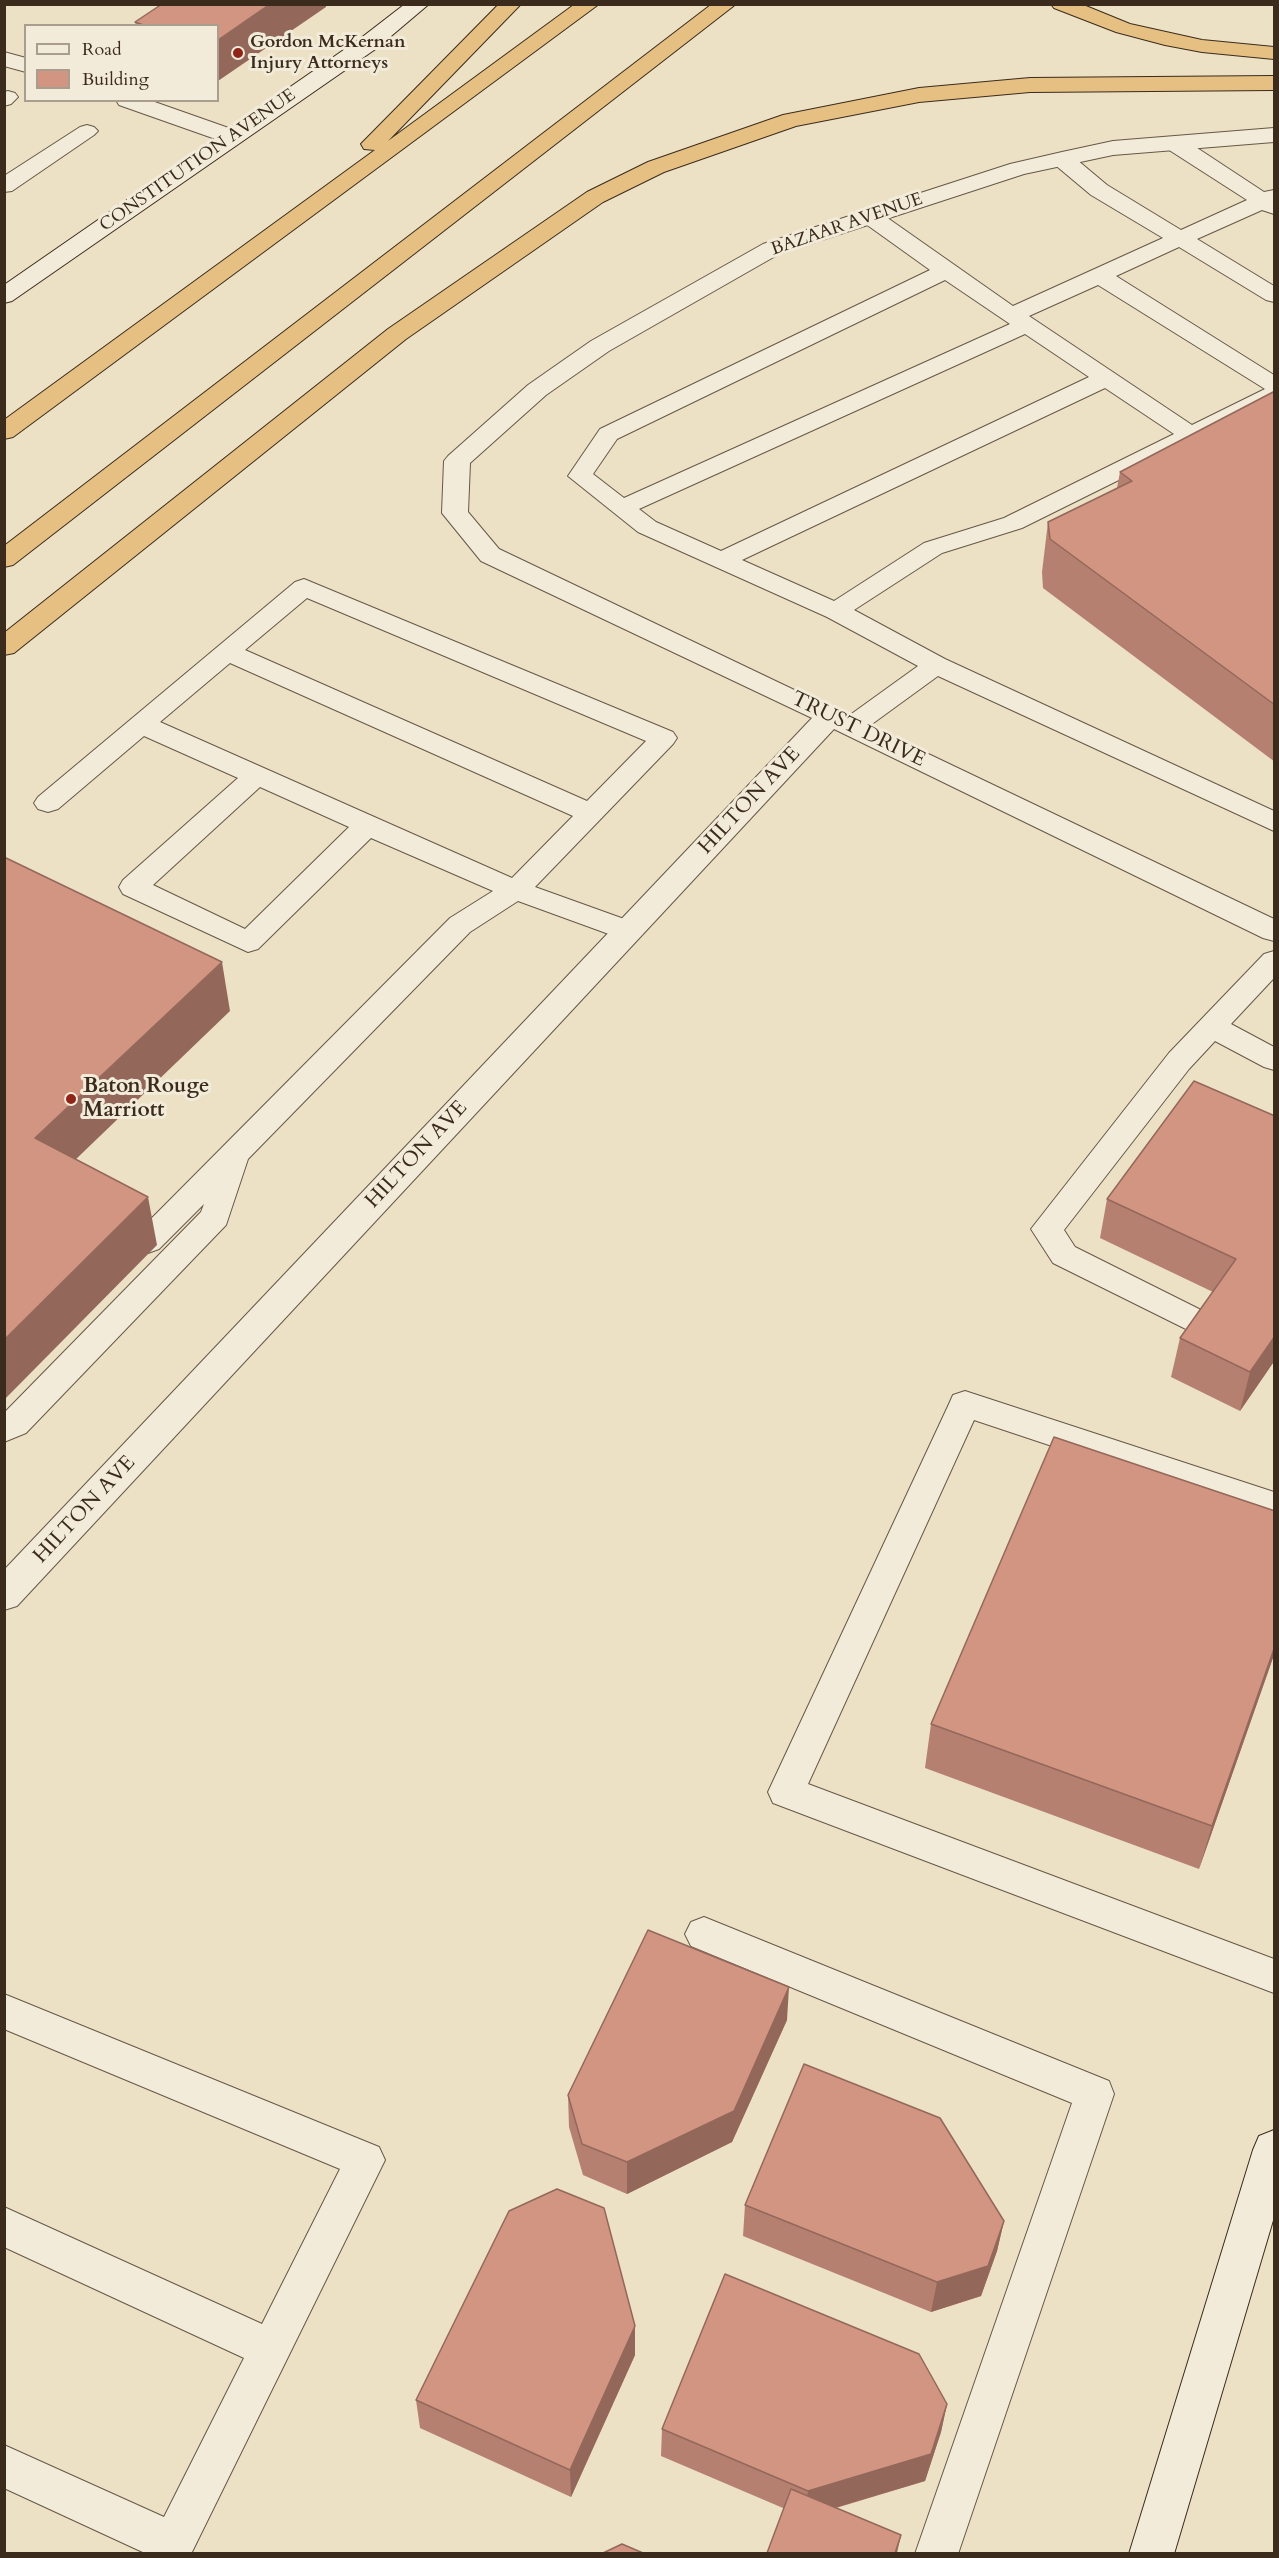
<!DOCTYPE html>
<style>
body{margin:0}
#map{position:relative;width:1279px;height:2558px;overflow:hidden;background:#ece0c5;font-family:Cardo,serif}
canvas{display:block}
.frame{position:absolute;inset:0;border:6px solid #3a2b1c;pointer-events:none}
.legend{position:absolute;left:24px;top:24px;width:195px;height:78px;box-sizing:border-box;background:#f3ebd9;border:2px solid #a99e8d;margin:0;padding:8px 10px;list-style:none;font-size:18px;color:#3a2b1c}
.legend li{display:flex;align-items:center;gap:12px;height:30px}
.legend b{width:30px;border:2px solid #a99e8d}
</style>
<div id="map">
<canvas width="1279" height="2558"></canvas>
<div class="frame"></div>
<ul class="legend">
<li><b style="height:8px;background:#f3ebd9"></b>Road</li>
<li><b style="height:16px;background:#d29582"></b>Building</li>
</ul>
</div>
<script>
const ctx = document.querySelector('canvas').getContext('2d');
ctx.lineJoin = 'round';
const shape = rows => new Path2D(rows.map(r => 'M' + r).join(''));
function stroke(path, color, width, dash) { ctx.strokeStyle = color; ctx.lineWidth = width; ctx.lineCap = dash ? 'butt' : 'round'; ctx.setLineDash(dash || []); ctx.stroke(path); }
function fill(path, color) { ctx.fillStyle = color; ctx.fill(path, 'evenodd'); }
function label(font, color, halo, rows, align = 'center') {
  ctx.font = font + ' Cardo,serif'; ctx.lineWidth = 6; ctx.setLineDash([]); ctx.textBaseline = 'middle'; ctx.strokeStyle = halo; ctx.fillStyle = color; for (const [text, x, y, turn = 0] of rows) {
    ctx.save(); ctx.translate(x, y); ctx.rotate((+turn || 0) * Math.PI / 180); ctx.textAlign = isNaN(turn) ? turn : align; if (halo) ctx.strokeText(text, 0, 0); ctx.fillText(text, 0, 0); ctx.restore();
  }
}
const lane = shape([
 [8,91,15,93,18,97,11,104,4,106,4,92,8,91],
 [87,125,94,127,98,131,94,135,12,191,4,192,4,176,80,127,87,125],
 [1174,137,1182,138,1264,192,1274,190,1274,214,1262,210,1197,239,1274,286,1274,302,1266,300,1179,247,1116,276,1274,375,1274,403,1022,528,942,553,854,610,945,659,1274,811,1274,831,938,676,861,732,852,735,843,732,839,726,843,720,918,666,827,617,638,532,568,476,600,429,930,270,863,222,860,217,863,212,879,212,1013,306,1163,238,1091,195,1054,164,1051,159,1054,154,1070,154,1107,185,1181,230,1247,200,1166,148,1163,143,1166,138,1174,137],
 [945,280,1010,324,624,498,593,474,617,439,945,280],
 [1098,285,1265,389,1192,425,1029,316,1098,285],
 [1025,334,1089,377,721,551,656,522,639,509,1025,334],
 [1105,388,1174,434,1004,518,924,543,834,601,742,560,1105,388],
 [304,579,673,732,677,738,673,744,535,887,638,924,642,931,638,938,628,941,518,901,470,932,248,1159,226,1225,26,1433,4,1442,4,1413,201,1212,204,1204,159,1249,148,1253,137,1249,132,1241,137,1233,450,918,493,891,371,838,258,949,248,952,123,894,119,887,123,880,238,778,144,736,58,809,48,812,38,809,34,803,38,797,295,582,304,579],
 [307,598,646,741,587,801,245,650,307,598],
 [230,663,573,816,512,878,160,722,230,663],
 [260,787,349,827,245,929,153,885,260,787],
 [1274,951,1274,978,1231,1024,1274,1047,1274,1070,1264,1067,1215,1041,1189,1069,1064,1230,1075,1247,1217,1318,1222,1327,1217,1336,1206,1339,1053,1263,1031,1229,1169,1053,1264,954,1274,951],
 [965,1391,1274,1492,1274,1520,974,1420,808,1784,1274,1959,1274,1993,773,1803,768,1792,949,1404,953,1395,965,1391],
 [704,1917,1109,2081,1114,2094,958,2554,915,2554,1072,2103,691,1946,685,1934,691,1922,704,1917],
 [4,1994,379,2147,385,2160,191,2554,147,2554,4,2488,4,2445,164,2517,244,2358,4,2247,4,2207,262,2324,340,2169,4,2029,4,1994]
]);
const street = shape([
 [4,52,26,58,26,72,4,66,4,52],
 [116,100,149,100,240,132,243,137,240,142,224,142,119,105,116,100],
 [1274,128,1274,142,1113,155,1024,174,779,254,609,351,546,395,470,463,468,512,499,549,1274,919,1274,941,1263,938,834,729,17,1606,4,1610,4,1570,812,718,481,561,442,513,444,461,448,456,528,385,591,341,763,244,1010,164,1062,152,1113,141,1274,128]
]);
const secondary = shape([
 [405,4,429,4,377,48,12,301,4,303,4,285,361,38,405,4],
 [1274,2130,1274,2217,1174,2554,1129,2554,1253,2150,1259,2136,1274,2130]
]);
const highway = shape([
 [499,4,521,4,388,141,575,4,599,4,13,437,4,439,4,420,375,150,364,149,361,144,499,4],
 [712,4,736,4,13,565,4,567,4,546,712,4],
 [1051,4,1081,4,1130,24,1202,40,1274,47,1274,59,1202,52,1165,45,1116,32,1054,8,1051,4],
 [1274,76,1274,90,1030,92,919,102,796,126,664,172,603,202,406,339,14,653,4,655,4,633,388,329,587,192,648,162,783,115,919,88,1030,78,1274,76]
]);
stroke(lane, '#665846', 2);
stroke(street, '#665846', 2);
stroke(secondary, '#3a2b1c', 2);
stroke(highway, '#3a2b1c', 2);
fill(lane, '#f3ebd9');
fill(street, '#f3ebd9');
fill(secondary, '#f3ebd9');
fill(highway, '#e6c082');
fill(shape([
 [326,7,218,26,136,26,135,22],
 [1275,391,1275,762,1043,588,1042,572,1048,522,1117,488,1120,472],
 [1275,1116,1275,1360,1240,1411,1171,1377,1180,1338,1213,1292,1100,1238,1107,1199],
 [1275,1511,1275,1652,1199,1869,925,1768,931,1724],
 [787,2020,732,2142,627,2194,583,2175,569,2127,568,2095],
 [745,2205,1004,2221,997,2251,981,2296,931,2312,743,2236],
 [635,2326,635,2355,571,2497,420,2428,416,2400],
 [947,2404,941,2432,925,2481,836,2508,783,2508,661,2456,662,2429]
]), '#b58070');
fill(shape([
 [270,4,326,4,326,7,218,81,218,40],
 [222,962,230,1011,47,1187,35,1138],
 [148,1197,157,1245,4,1400,4,1340],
 [1275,1336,1275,1360,1240,1411,1250,1372],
 [1275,1646,1275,1652,1199,1869,1212,1826],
 [789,1987,787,2020,732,2142,627,2194,627,2162],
 [1004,2221,997,2251,981,2296,931,2312,937,2282],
 [635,2326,635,2355,571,2497,570,2470],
 [947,2404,941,2432,925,2481,804,2517,808,2491],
 [901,2535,897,2553,895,2553]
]), '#93685b');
const building = shape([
 [162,4,270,4,218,40,218,26,146,26,135,22,162,4],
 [1275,391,1275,705,1050,539,1048,522,1132,481,1120,472,1275,391],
 [4,857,222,962,35,1138,148,1197,4,1340,4,857],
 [1194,1081,1275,1116,1275,1336,1250,1372,1180,1338,1236,1259,1107,1199,1194,1081],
 [1054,1437,1275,1511,1275,1646,1212,1826,931,1724,1054,1437],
 [648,1930,789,1987,734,2111,627,2162,582,2144,568,2095,648,1930],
 [804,2064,940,2118,1004,2221,988,2266,937,2282,745,2205,804,2064],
 [557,2189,604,2208,635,2326,570,2470,416,2400,509,2211,557,2189],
 [725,2274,919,2354,947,2404,931,2454,808,2491,662,2429,725,2274],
 [791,2489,901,2535,895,2553,767,2553,791,2489],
 [622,2544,643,2553,603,2553,622,2544]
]);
fill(building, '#d29582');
stroke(building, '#93685b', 1.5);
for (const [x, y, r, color] of [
 [238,53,6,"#8f2418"],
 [71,1099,6,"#8f2418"]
]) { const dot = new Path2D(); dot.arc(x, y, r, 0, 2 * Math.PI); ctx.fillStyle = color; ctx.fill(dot); stroke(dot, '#f3ebd9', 2); }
label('bold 18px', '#3a2b1c', '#f3ebd9', [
 ["Gordon McKernan",250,43],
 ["Injury Attorneys",250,64]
], 'left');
label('18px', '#3a2b1c', '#f3ebd9', [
 ["CONSTITUTION AVENUE",198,161,-35],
 ["BAZAAR AVENUE",847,225,-19]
]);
label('21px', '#3a2b1c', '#f3ebd9', [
 ["TRUST DRIVE",858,730,26],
 ["HILTON AVE",750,801,-47],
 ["HILTON AVE",417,1155,-47],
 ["HILTON AVE",85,1510,-47]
]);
label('bold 21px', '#3a2b1c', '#f3ebd9', [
 ["Baton Rouge",83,1087],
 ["Marriott",83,1111]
], 'left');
</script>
